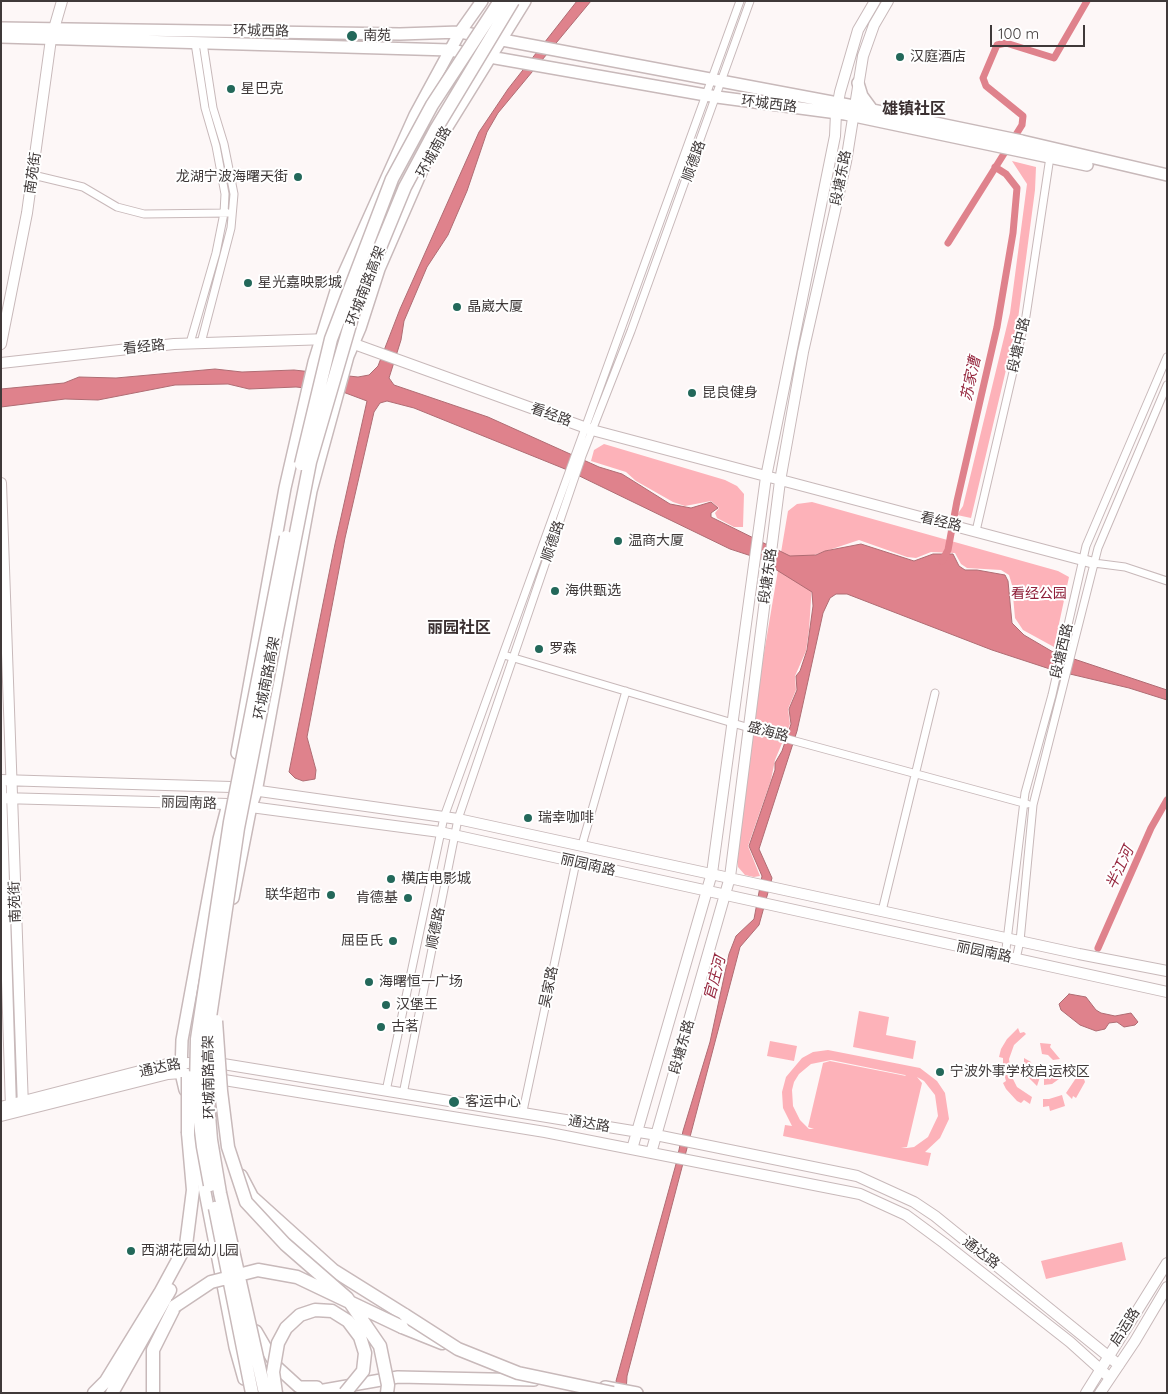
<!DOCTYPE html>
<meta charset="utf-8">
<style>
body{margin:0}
#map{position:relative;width:1168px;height:1394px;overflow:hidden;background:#fdf7f7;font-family:Quicksand,sans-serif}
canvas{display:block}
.frame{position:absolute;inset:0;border:2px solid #3f3939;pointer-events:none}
.scale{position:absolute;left:990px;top:25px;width:95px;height:22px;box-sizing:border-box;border:2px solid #3f3939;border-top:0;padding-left:6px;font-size:15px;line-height:18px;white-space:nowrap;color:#3f3939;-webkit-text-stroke:4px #fff;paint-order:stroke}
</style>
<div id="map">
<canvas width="1168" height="1394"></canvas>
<div class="frame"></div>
<div class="scale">100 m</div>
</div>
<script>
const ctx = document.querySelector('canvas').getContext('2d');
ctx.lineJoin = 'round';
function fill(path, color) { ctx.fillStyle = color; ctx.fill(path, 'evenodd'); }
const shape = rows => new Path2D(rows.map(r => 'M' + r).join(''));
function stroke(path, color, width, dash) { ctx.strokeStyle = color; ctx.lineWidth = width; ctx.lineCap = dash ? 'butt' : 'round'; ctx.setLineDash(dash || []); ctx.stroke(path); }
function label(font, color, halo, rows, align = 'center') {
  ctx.font = font + ' Quicksand,"Noto Sans SC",sans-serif'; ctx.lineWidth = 4; ctx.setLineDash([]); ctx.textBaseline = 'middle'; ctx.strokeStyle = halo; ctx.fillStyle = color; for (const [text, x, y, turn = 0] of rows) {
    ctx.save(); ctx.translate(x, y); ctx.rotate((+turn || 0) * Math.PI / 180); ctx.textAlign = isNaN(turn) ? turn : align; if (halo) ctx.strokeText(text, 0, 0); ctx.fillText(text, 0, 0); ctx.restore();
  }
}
fill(shape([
 [1012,161,1036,167,1035,190,1018,319,971,518,957,515,963,506,1010,313,1027,184],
 [604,444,725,480,737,486,744,494,743,527,734,527,717,518,715,513,719,508,711,501,685,506,673,502,636,481,626,472,591,461,594,450],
 [812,502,1058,571,1069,577,1054,647,1023,630,1015,618,1012,585,1009,575,1001,570,967,568,961,564,955,553,931,552,916,558,907,557,859,540,814,555,809,630,806,651,795,676,796,690,788,709,790,724,775,760,771,780,748,846,760,876,754,877,745,875,738,867,737,856,753,718,788,511,797,504],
 [859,1011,889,1017,886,1035,916,1041,913,1059,853,1047],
 [1018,1028,1020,1033,1024,1032,1026,1034,1014,1045,1009,1059,1010,1066,1003,1066,1003,1058,999,1057,1001,1049,1007,1039],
 [770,1041,797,1046,794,1061,767,1056],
 [1040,1043,1051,1044,1050,1047,1060,1059,1053,1060,1048,1055,1042,1054],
 [828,1050,920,1068,937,1081,945,1093,949,1119,940,1138,925,1152,931,1153,928,1166,783,1136,785,1125,792,1126,783,1108,782,1092,786,1077,802,1058,813,1052],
 [831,1060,905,1075,906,1076,830,1061,823,1063,808,1127,814,1129,809,1129,800,1120,793,1106,792,1090,794,1082,799,1074,811,1064],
 [917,1077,924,1081,935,1095,938,1116,928,1137,914,1147,907,1148,901,1147,907,1147,922,1083],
 [1024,1058,1031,1062,1032,1070,1040,1077,1037,1086,1024,1073],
 [1061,1063,1061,1068,1064,1068,1059,1079,1052,1084,1044,1085,1044,1077,1053,1071,1055,1064],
 [1077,1068,1081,1068,1080,1076,1083,1076,1085,1082,1076,1098,1073,1096,1072,1099,1066,1093,1076,1078],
 [1010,1073,1017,1087,1032,1097,1030,1104,1024,1100,1021,1103,1017,1101,1006,1089,1003,1083,1006,1081,1004,1074],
 [1062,1095,1065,1106,1050,1111,1049,1106,1043,1107,1043,1099,1049,1099],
 [1122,1242,1126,1260,1046,1279,1041,1261]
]), '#fdb2b9');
const water = shape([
 [577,1,591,1,498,113,487,132,467,191,448,235,427,267,404,321,401,340,389,378,394,385,488,417,599,467,622,474,670,504,691,508,711,502,718,508,711,513,711,517,790,556,816,555,825,551,861,544,914,561,933,554,953,554,959,566,965,570,977,570,1005,575,1008,581,1012,623,1024,635,1053,652,1167,690,1167,700,1129,688,1053,670,992,650,847,594,836,594,830,598,823,613,797,731,759,849,772,878,759,925,740,947,627,1376,626,1393,618,1386,616,1381,676,1164,683,1131,710,1042,729,954,736,936,754,919,762,876,749,846,775,770,775,763,782,751,791,724,789,709,797,690,796,676,800,671,807,650,813,606,812,592,775,569,776,564,730,549,565,469,414,408,387,401,380,403,374,412,345,538,307,737,316,770,315,779,303,781,295,778,289,772,335,544,367,401,343,392,296,387,249,389,228,384,175,385,98,400,65,399,1,407,1,389,64,383,79,377,116,378,215,369,242,372,294,370,358,377,369,375,378,366,400,309,479,132,508,89,577,1],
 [1069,994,1086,997,1096,1010,1101,1013,1115,1016,1131,1013,1138,1022,1135,1025,1124,1027,1117,1022,1109,1023,1105,1029,1096,1031,1080,1025,1061,1010,1059,1004,1069,994]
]);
fill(water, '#df828c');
stroke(water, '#af6c73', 1);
stroke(shape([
 [948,243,1022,125,1023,116,986,86,983,78,997,45,1006,43,1054,58,1087,1],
 [942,561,948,550,957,501,997,327,1013,233,1017,188,1006,174,995,167],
 [1098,948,1151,828,1167,800]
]), '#df828c', 7);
const street = shape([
 [33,175,83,187,117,207,144,214,228,213],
 [190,343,216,253,224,213,225,194,216,146,205,108,195,43],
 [201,343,231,228,234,194,224,144,213,108,203,43],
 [976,531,1026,316,1050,157],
 [1094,563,1125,567,1167,581],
 [504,655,773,735,1027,804],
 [582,845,626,691],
 [882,911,935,693],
 [1005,957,1025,793,1052,695,1086,546,1167,357],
 [1016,959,1020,941,1033,805,1098,548,1167,385],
 [386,1091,444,817,740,1],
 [403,1094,458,819,582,456,631,331,750,1],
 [523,1111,576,862]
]);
const secondary = shape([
 [346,341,592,430,1094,563],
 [1,344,27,213,51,39,62,1],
 [1,363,174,344,329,339],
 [1,483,23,1107],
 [1,780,231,787,458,819,1079,954,1167,971],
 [1,787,11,1109],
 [1,798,228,804,440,832,1167,992],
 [1,1107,167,1064,211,1062,651,1134,857,1176,914,1202,935,1216,1119,1365],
 [1,1116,168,1074,181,1073,545,1132,860,1194,906,1215,944,1243,1070,1342,1110,1378],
 [632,1149,712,873,766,477,835,136,836,113,840,92,858,30,875,1],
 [651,1153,730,877,780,481,803,352,846,162,863,56,874,25,888,1],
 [1086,1393,1167,1263],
 [1100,1393,1135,1341,1167,1287]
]);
const primary = shape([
 [1,28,400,34,460,32,848,105,1022,141,1167,175],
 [1,37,450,50,717,97,845,114,1087,165],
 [858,83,862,96,873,111],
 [237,753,285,488,314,362,336,291,415,115,460,32,482,1],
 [233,898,251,806,256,792,311,491,348,356,360,328,379,269,426,161,525,1],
 [185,1090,181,1073,182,1040,219,839,227,808],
 [193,1130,235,1347,244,1379],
 [256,1331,277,1367,299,1387,317,1387],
 [605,1387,637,1393],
 [307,1393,398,1377,534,1380]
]);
const highway = shape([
 [241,1176,252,1197,333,1270,405,1315],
 [402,1327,442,1343],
 [94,1393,106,1381,160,1293,186,1245,193,1190,188,1133],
 [112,1393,170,1290],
 [153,1393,153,1350,175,1306]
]);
stroke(street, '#c8b9ba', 9);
stroke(secondary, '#c8b9ba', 12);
stroke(primary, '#c8b9ba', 14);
stroke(highway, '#c8b9ba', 15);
stroke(street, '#fff', 7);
stroke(secondary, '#fff', 10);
stroke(primary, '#fff', 11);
stroke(highway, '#fff', 12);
const highwayBridge = shape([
 [301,464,331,339,392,179,432,105,500,1],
 [216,1021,221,1091,228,1147,246,1202,285,1244,347,1298,380,1346,388,1385,387,1393],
 [188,1133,188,1077],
 [210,1185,203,1147,196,1089,197,1039,230,822,286,537],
 [215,1208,252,1393],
 [175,1306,211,1282,258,1270,297,1277,402,1327],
 [405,1315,458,1349,518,1373,613,1393],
 [265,1393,220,1193,211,1140,207,1090,206,1044,238,828,310,462,354,311,405,187,436,129,513,1],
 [276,1393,273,1372,278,1343,286,1328,300,1315,315,1310,332,1311,348,1321,360,1337,365,1353,363,1371,345,1393]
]);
stroke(highwayBridge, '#c8b9ba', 15, []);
stroke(highwayBridge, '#fff', 12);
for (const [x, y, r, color] of [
 [352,36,6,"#23685a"],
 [900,57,5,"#23685a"],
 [231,89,5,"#23685a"],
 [298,177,5,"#23685a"],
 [248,283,5,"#23685a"],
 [457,307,5,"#23685a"],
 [692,393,5,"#23685a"],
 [618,541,5,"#23685a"],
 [555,591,5,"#23685a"],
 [539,649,5,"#23685a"],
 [528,818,5,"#23685a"],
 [391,879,5,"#23685a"],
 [331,895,5,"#23685a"],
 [408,898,5,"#23685a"],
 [393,941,5,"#23685a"],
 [369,982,5,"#23685a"],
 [386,1005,5,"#23685a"],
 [381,1027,5,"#23685a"],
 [940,1072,5,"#23685a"],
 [454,1102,6,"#23685a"],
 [131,1251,5,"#23685a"]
]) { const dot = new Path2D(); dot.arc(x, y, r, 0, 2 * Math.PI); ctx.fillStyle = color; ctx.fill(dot); stroke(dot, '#fff', 2); }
label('14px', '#3f3939', '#fff', [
 ["环城西路",261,31,1],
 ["环城西路",769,104,7],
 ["环城南路",434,152,-61],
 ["顺德路",694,161,-70],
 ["南苑街",33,173,-82],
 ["段塘东路",841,178,-79],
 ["环城南路高架",366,286,-69],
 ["段塘中路",1019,345,-77],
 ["看经路",144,347,-6],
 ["看经路",551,415,20],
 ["看经路",941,522,14],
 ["顺德路",553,541,-71],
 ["段塘东路",768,576,-82],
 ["段塘西路",1062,651,-77],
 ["环城南路高架",267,678,-79],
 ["盛海路",768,732,15],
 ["丽园南路",189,803,2],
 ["丽园南路",588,865,13],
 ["南苑街",15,902,-92],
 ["顺德路",436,928,-79],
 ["丽园南路",984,952,12],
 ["吴家路",549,987,-78],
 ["段塘东路",682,1047,-74],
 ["通达路",160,1068,-12],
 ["环城南路高架",209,1077,-91],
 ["通达路",589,1124,9],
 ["通达路",981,1253,38],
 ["启运路",1125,1327,-57]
]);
label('14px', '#3f3939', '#fff', [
 ["南苑",363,36],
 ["汉庭酒店",910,57],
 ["星巴克",241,89],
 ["龙湖宁波海曙天街",288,177,"right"],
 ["星光嘉映影城",258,283],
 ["晶崴大厦",467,307],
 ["昆良健身",702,393],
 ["温商大厦",628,541],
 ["海供甄选",565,591],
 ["罗森",549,649],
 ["瑞幸咖啡",538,818],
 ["横店电影城",401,879],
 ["联华超市",321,895,"right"],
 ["肯德基",398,898,"right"],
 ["屈臣氏",383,941,"right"],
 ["海曙恒一广场",379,982],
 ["汉堡王",396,1005],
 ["古茗",391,1027],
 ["宁波外事学校启运校区",950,1072],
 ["客运中心",465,1102],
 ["西湖花园幼儿园",141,1251]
], 'left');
label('14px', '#8e1f39', '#fff', [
 ["看经公园",1039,594]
]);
label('italic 15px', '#972940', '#fff', [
 ["苏家漕",971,379,-78],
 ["半江河",1120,868,-65],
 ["官庄河",715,978,-75]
]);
label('bold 16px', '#3b3031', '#fff', [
 ["雄镇社区",914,109],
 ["丽园社区",459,628]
]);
</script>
